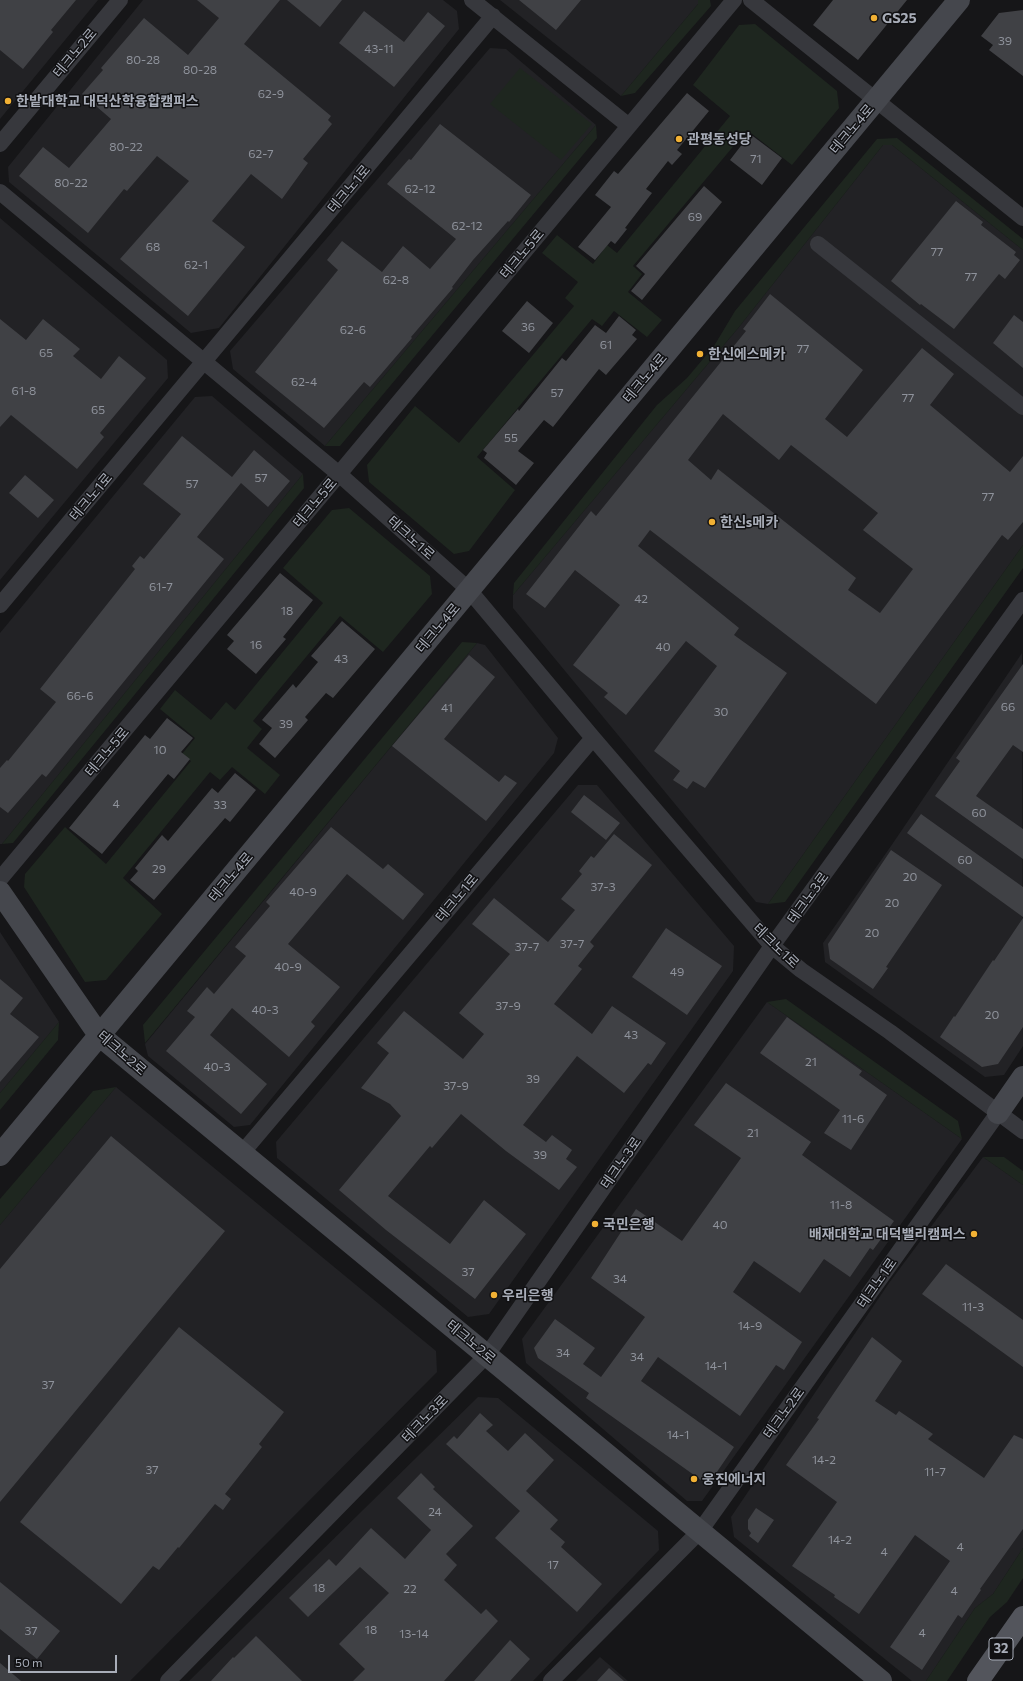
<!DOCTYPE html>
<meta charset="utf-8">
<style>
body{margin:0}
#map{position:relative;width:1023px;height:1681px;overflow:hidden;background:#161618;font-family:Commissioner,sans-serif}
canvas{display:block}
.scale{position:absolute;left:8px;top:1655px;width:109px;height:18px;box-sizing:border-box;border:2px solid #a8adb8;border-top:0;padding-left:5px;font-size:12px;line-height:14px;white-space:nowrap;color:#a8adb8;-webkit-text-stroke:3px #111113;paint-order:stroke}
</style>
<div id="map">
<canvas width="1023" height="1681"></canvas>
<div class="scale">50 m</div>
</div>
<script>
const ctx = document.querySelector('canvas').getContext('2d');
ctx.lineJoin = 'round';
function fill(path, color) { ctx.fillStyle = color; ctx.fill(path, 'evenodd'); }
const shape = rows => new Path2D(rows.map(r => 'M' + r).join(''));
function stroke(path, color, width, dash) { ctx.strokeStyle = color; ctx.lineWidth = width; ctx.lineCap = dash ? 'butt' : 'round'; ctx.setLineDash(dash || []); ctx.stroke(path); }
function label(font, color, halo, rows, align = 'center') {
  ctx.font = font + ' Commissioner,"Noto Sans KR",sans-serif'; ctx.lineWidth = 3; ctx.setLineDash([]); ctx.textBaseline = 'middle'; ctx.strokeStyle = halo; ctx.fillStyle = color; for (const [text, x, y, turn = 0] of rows) {
    ctx.save(); ctx.translate(x, y); ctx.rotate((+turn || 0) * Math.PI / 180); ctx.textAlign = isNaN(turn) ? turn : align; if (halo) ctx.strokeText(text, 0, 0); ctx.fillText(text, 0, 0); ctx.restore();
  }
}
fill(shape([
 [0,0,98,0,0,119],
 [143,0,443,0,457,11,459,29,219,328,191,333,9,182,8,167],
 [500,0,698,0,698,4,621,96],
 [490,48,506,49,596,125,325,446,233,369,230,351],
 [883,145,892,145,1023,250,1023,545,768,904,756,902,513,608,513,595,739,327],
 [0,218,167,360,168,378,0,580],
 [212,396,303,474,2,844,0,844,0,633,195,397],
 [477,643,485,645,558,738,554,753,250,1125,234,1127,148,1056,145,1044],
 [1022,653,1023,1046,1004,1075,985,1077,825,962,823,943,891,846],
 [578,785,597,785,734,946,733,971,489,1314,468,1317,277,1158,276,1142],
 [0,932,59,1022,0,1093],
 [767,1002,962,1139,702,1501,687,1501,526,1363,522,1339],
 [116,1087,436,1351,437,1372,130,1681,0,1681,0,1225],
 [983,1157,1023,1185,1023,1548,993,1594,975,1608,926,1681,912,1681,734,1537,731,1517,889,1283],
 [478,1397,498,1398,658,1531,659,1550,533,1681,189,1681],
 [600,1657,628,1681,576,1681]
]), '#222225');
fill(shape([
 [698,0,710,0,711,6,635,93,621,96,698,4],
 [755,24,837,91,839,108,792,165,747,130,633,266,642,274,628,292,662,320,647,337,614,311,602,326,592,319,477,457,515,490,469,551,454,554,369,482,367,465,415,406,459,443,574,306,565,298,578,282,542,253,557,235,593,264,607,245,617,253,730,116,693,85,739,25],
 [520,68,592,124,561,160,490,104],
 [596,125,597,138,340,446,325,446],
 [897,138,1023,239,1023,250,892,145,883,145,739,327,513,595,514,583,657,405,687,378,714,346,735,311,877,139],
 [303,474,304,488,13,843,2,844],
 [349,508,430,576,432,594,383,652,340,616,253,721,262,729,247,748,280,775,265,794,232,767,220,780,210,772,123,878,162,914,106,980,85,982,24,887,25,874,65,827,106,864,191,761,182,754,195,738,160,709,175,690,211,720,226,702,235,710,323,603,283,568,332,510],
 [1023,545,1023,568,785,902,768,904],
 [462,642,477,643,145,1043,143,1025],
 [786,999,958,1121,962,1139,767,1002],
 [59,1022,58,1040,0,1110,0,1093],
 [116,1087,0,1225,0,1199,93,1091],
 [983,1157,1004,1157,1023,1171,1023,1185],
 [1023,1548,1023,1578,1007,1602,990,1617,947,1681,926,1681,975,1608,993,1594]
]), '#1e261f');
fill(shape([
 [0,0,76,0,51,30,53,32,23,69,0,50],
 [197,0,280,0,244,44,331,116,328,120,332,124,303,159,308,163,282,199,251,174,212,221,245,247,188,316,120,259,189,181,157,156,127,191,124,189,88,233,19,176,43,147,69,168,111,119,82,94,103,70,101,68,144,18,188,55,219,18],
 [287,0,342,0,320,27],
 [519,0,581,0,556,30],
 [833,0,907,0,858,60,813,25],
 [1023,10,1023,76,989,50,993,45,981,36,999,13],
 [364,11,404,42,428,12,445,26,394,87,339,43],
 [687,93,709,111,677,150,682,154,672,165,668,161,646,189,652,193,625,228,627,229,615,244,611,241,595,260,578,247,611,207,595,195,614,171,618,174],
 [440,124,531,195,509,222,508,221,473,260,452,287,453,288,411,337,412,338,370,387,364,382,324,428,255,372,338,270,327,260,342,241,382,272,403,246,430,269,456,239,387,184,409,159,411,160],
 [750,134,782,158,762,185,730,160],
 [704,186,722,202,642,300,631,291,645,274,636,266],
 [956,201,983,222,981,225,1016,252,1014,255,1020,260,1005,279,999,274,954,329,921,304,920,305,891,281],
 [770,294,863,370,825,419,847,437,922,348,954,374,930,405,1010,472,1023,456,1023,522,1008,540,1002,535,876,704,650,530,638,546,739,628,734,635,787,673,705,788,693,781,687,789,673,780,680,771,654,751,717,666,686,641,626,715,604,697,608,693,573,665,620,605,575,570,545,608,526,594,591,511,596,516,746,331,743,329],
 [723,414,779,460,791,445,878,513,863,530,913,569,880,613,848,590,856,578,718,469,711,480,688,460],
 [527,301,553,323,529,353,502,331],
 [1014,315,1023,322,1023,368,993,343],
 [619,316,636,330,632,335,637,339,606,375,599,369,553,427,544,420,518,451,534,463,516,485,484,458,487,453,483,450,518,409,519,411,562,358,566,361,595,325,606,333],
 [0,319,26,340,43,319,80,349,73,356,101,379,119,356,146,378,100,433,104,437,77,469,11,415,0,427],
 [182,436,232,477,254,450,290,481,268,507,241,483,197,537,224,559,46,777,42,774,8,813,0,807,0,768,7,760,8,761,56,702,40,689,135,569,132,566,140,556,144,559,181,514,143,484],
 [25,475,54,500,38,518,9,493],
 [280,573,313,600,283,637,286,639,256,674,227,649,234,641,227,635],
 [342,621,375,649,333,698,326,693,305,717,308,720,275,758,259,744,272,728,262,720,293,684,296,688,318,662,311,656],
 [469,655,495,677,444,739,499,782,505,775,517,783,486,821,392,746],
 [1023,664,1023,752,1013,745,976,796,1023,829,1023,859,935,796,960,761,956,758],
 [167,718,193,738,181,752,190,759,174,779,168,774,102,854,69,828,145,735,150,739],
 [235,773,256,790,230,822,225,818,154,900,130,880,138,871,135,868,162,835,168,841,212,788,218,793],
 [584,795,620,823,606,840,571,812],
 [921,814,1023,887,1023,917,907,833],
 [331,827,383,869,388,864,424,894,403,920,347,874,288,944,340,987,311,1022,315,1026,289,1057,232,1008,210,1035,267,1084,241,1114,166,1051,195,1017,187,1011,207,987,214,994,246,956,235,947,270,906,266,902],
 [614,834,652,865,590,942,594,946,578,966,582,969,554,1004,592,1034,612,1006,666,1043,651,1065,648,1063,624,1093,577,1056,523,1125,546,1142,552,1135,572,1150,566,1159,577,1167,559,1190,506,1151,461,1114,432,1148,430,1146,388,1196,450,1244,484,1200,526,1234,475,1299,386,1230,339,1190,401,1116,390,1104,361,1088,389,1053,377,1043,404,1011,463,1059,484,1034,459,1013,510,954,472,924,494,898,548,942,575,910,561,899,582,874,579,871,591,856,594,858],
 [891,850,942,885,886,967,888,968,873,989,830,959,828,944],
 [1023,918,1023,1027,998,1064,982,1067,940,1037,954,1016,955,1017,993,960,994,961],
 [666,928,722,966,687,1015,632,977],
 [0,979,23,998,10,1014,39,1037,0,1082],
 [787,1017,862,1071,859,1075,887,1095,851,1150,824,1133,840,1110,760,1053],
 [726,1083,811,1142,802,1155,894,1221,873,1250,870,1248,850,1277,824,1259,800,1293,754,1261,733,1292,802,1342,784,1370,776,1365,740,1416,658,1357,641,1381,734,1447,708,1485,586,1398,589,1393,538,1358,534,1348,555,1319,595,1348,583,1364,601,1377,645,1317,591,1278,636,1209,682,1241,741,1158,694,1125],
 [111,1136,225,1231,0,1502,0,1269],
 [946,1264,1023,1320,1023,1367,922,1294],
 [179,1327,284,1412,259,1444,262,1447,225,1494,231,1499,223,1510,215,1504,179,1548,178,1547,159,1570,153,1566,121,1604,20,1522],
 [872,1337,902,1361,875,1401,896,1415,899,1411,933,1434,928,1439,984,1478,1014,1435,1023,1439,1023,1529,980,1589,981,1590,962,1618,958,1615,922,1670,890,1647,950,1561,915,1535,859,1614,834,1597,835,1595,792,1566,837,1502,786,1465,819,1419,817,1418],
 [480,1413,493,1425,486,1431,508,1451,525,1433,554,1460,526,1491,558,1520,550,1529,565,1542,561,1547,602,1584,577,1612,495,1538,520,1511,446,1444,454,1436,457,1439],
 [421,1473,435,1487,433,1489,473,1526,446,1554,457,1565,444,1580,481,1614,486,1609,498,1621,444,1681,353,1681,365,1669,339,1644,389,1593,360,1567,308,1617,289,1598,329,1559,336,1566,371,1528,405,1559,431,1530,397,1498],
 [756,1508,774,1520,758,1543,749,1536,751,1533,748,1529,748,1520],
 [0,1582,60,1631,37,1659,0,1629],
 [256,1636,302,1681,211,1681,233,1657,234,1658],
 [510,1640,530,1659,510,1681,474,1681],
 [0,1663,21,1681,0,1681],
 [609,1668,624,1681,597,1681]
]), '#404145');
stroke(shape([
 [472,0,629,126],
 [751,0,1023,218],
 [0,144,120,0],
 [0,192,339,474,469,590,593,738,772,946,801,970,890,1032,1023,1131],
 [818,244,1023,407],
 [0,605,493,16],
 [0,879,339,474,734,0],
 [242,1153,593,738],
 [168,1681,487,1355,772,946,1023,600],
 [551,1681,700,1531,998,1113]
]), '#37383d', 16);
stroke(shape([
 [0,892,99,1035,881,1681],
 [998,1113,1023,1077],
 [0,1155,959,0]
]), '#45474d', 22);
stroke(shape([
 [978,1681,1023,1617]
]), '#53555c', 22);
for (const [x, y, r, color] of [
 [874,18,4,"#f2b134"],
 [8,101,4,"#f2b134"],
 [679,139,4,"#f2b134"],
 [700,354,4,"#f2b134"],
 [712,522,4,"#f2b134"],
 [595,1224,4,"#f2b134"],
 [974,1234,4,"#f2b134"],
 [494,1295,4,"#f2b134"],
 [694,1479,4,"#f2b134"]
]) { const dot = new Path2D(); dot.arc(x, y, r, 0, 2 * Math.PI); ctx.fillStyle = color; ctx.fill(dot); stroke(dot, '#111113', 1.5); }
label('12px', '#8e929b', null, [
 ["39",1005,41],
 ["43-11",379,49],
 ["80-28",143,60],
 ["80-28",200,70],
 ["62-9",271,94],
 ["80-22",126,147],
 ["62-7",261,154],
 ["71",756,159],
 ["80-22",71,183],
 ["62-12",420,189],
 ["69",695,217],
 ["62-12",467,226],
 ["68",153,247],
 ["77",937,252],
 ["62-1",196,265],
 ["77",971,277],
 ["62-8",396,280],
 ["36",528,327],
 ["62-6",353,330],
 ["61",606,345],
 ["77",803,349],
 ["65",46,353],
 ["62-4",304,382],
 ["61-8",24,391],
 ["57",557,393],
 ["77",908,398],
 ["65",98,410],
 ["55",511,438],
 ["57",261,478],
 ["57",192,484],
 ["77",988,497],
 ["61-7",161,587],
 ["42",641,599],
 ["18",287,611],
 ["16",256,645],
 ["40",663,647],
 ["43",341,659],
 ["66-6",80,696],
 ["66",1008,707],
 ["41",447,708],
 ["30",721,712],
 ["39",286,724],
 ["10",160,750],
 ["4",116,804],
 ["33",220,805],
 ["60",979,813],
 ["60",965,860],
 ["29",159,869],
 ["20",910,877],
 ["37-3",603,887],
 ["40-9",303,892],
 ["20",892,903],
 ["20",872,933],
 ["37-7",572,944],
 ["37-7",527,947],
 ["40-9",288,967],
 ["49",677,972],
 ["37-9",508,1006],
 ["40-3",265,1010],
 ["20",992,1015],
 ["43",631,1035],
 ["21",811,1062],
 ["40-3",217,1067],
 ["39",533,1079],
 ["37-9",456,1086],
 ["11-6",853,1119],
 ["21",753,1133],
 ["39",540,1155],
 ["11-8",841,1205],
 ["40",720,1225],
 ["37",468,1272],
 ["34",620,1279],
 ["11-3",973,1307],
 ["14-9",750,1326],
 ["34",563,1353],
 ["34",637,1357],
 ["14-1",716,1366],
 ["37",48,1385],
 ["14-1",678,1435],
 ["14-2",824,1460],
 ["37",152,1470],
 ["11-7",935,1472],
 ["24",435,1512],
 ["14-2",840,1540],
 ["4",960,1547],
 ["4",884,1552],
 ["17",553,1565],
 ["18",319,1588],
 ["22",410,1589],
 ["4",954,1591],
 ["18",371,1630],
 ["37",31,1631],
 ["4",922,1633],
 ["13-14",414,1634]
]);
for (const [x, y, w] of [
 [1001,1649,24]
]) { const box = new Path2D(); box.roundRect(x - w / 2, y - 11, w, 22, 3); ctx.fillStyle = '#111113'; ctx.fill(box); stroke(box, '#a8adb8', 1); }
label('bold 13px', '#a8adb8', null, [
 ["32",1001,1649]
]);
label('bold 14px', '#a8adb8', '#111113', [
 ["GS25",882,18],
 ["한밭대학교 대덕산학융합캠퍼스",16,101],
 ["관평동성당",687,139],
 ["한신에스메카",708,354],
 ["한신s메카",720,522],
 ["국민은행",603,1224],
 ["배재대학교 대덕밸리캠퍼스",966,1234,"right"],
 ["우리은행",502,1295],
 ["웅진에너지",702,1479]
], 'left');
label('14px', '#a8adb8', '#111113', [
 ["테크노2로",75,53,-50],
 ["테크노4로",852,129,-50],
 ["테크노1로",349,189,-50],
 ["테크노5로",522,254,-50],
 ["테크노4로",645,378,-50],
 ["테크노1로",91,497,-50],
 ["테크노5로",315,503,-50],
 ["테크노1로",411,538,42],
 ["테크노4로",438,628,-50],
 ["테크노5로",107,752,-50],
 ["테크노4로",231,877,-50],
 ["테크노1로",457,898,-50],
 ["테크노3로",808,898,-54],
 ["테크노1로",776,946,44],
 ["테크노2로",122,1053,41],
 ["테크노3로",621,1163,-55],
 ["테크노1로",877,1283,-55],
 ["테크노2로",471,1342,40],
 ["테크노2로",784,1413,-54],
 ["테크노3로",425,1419,-46]
]);
</script>
